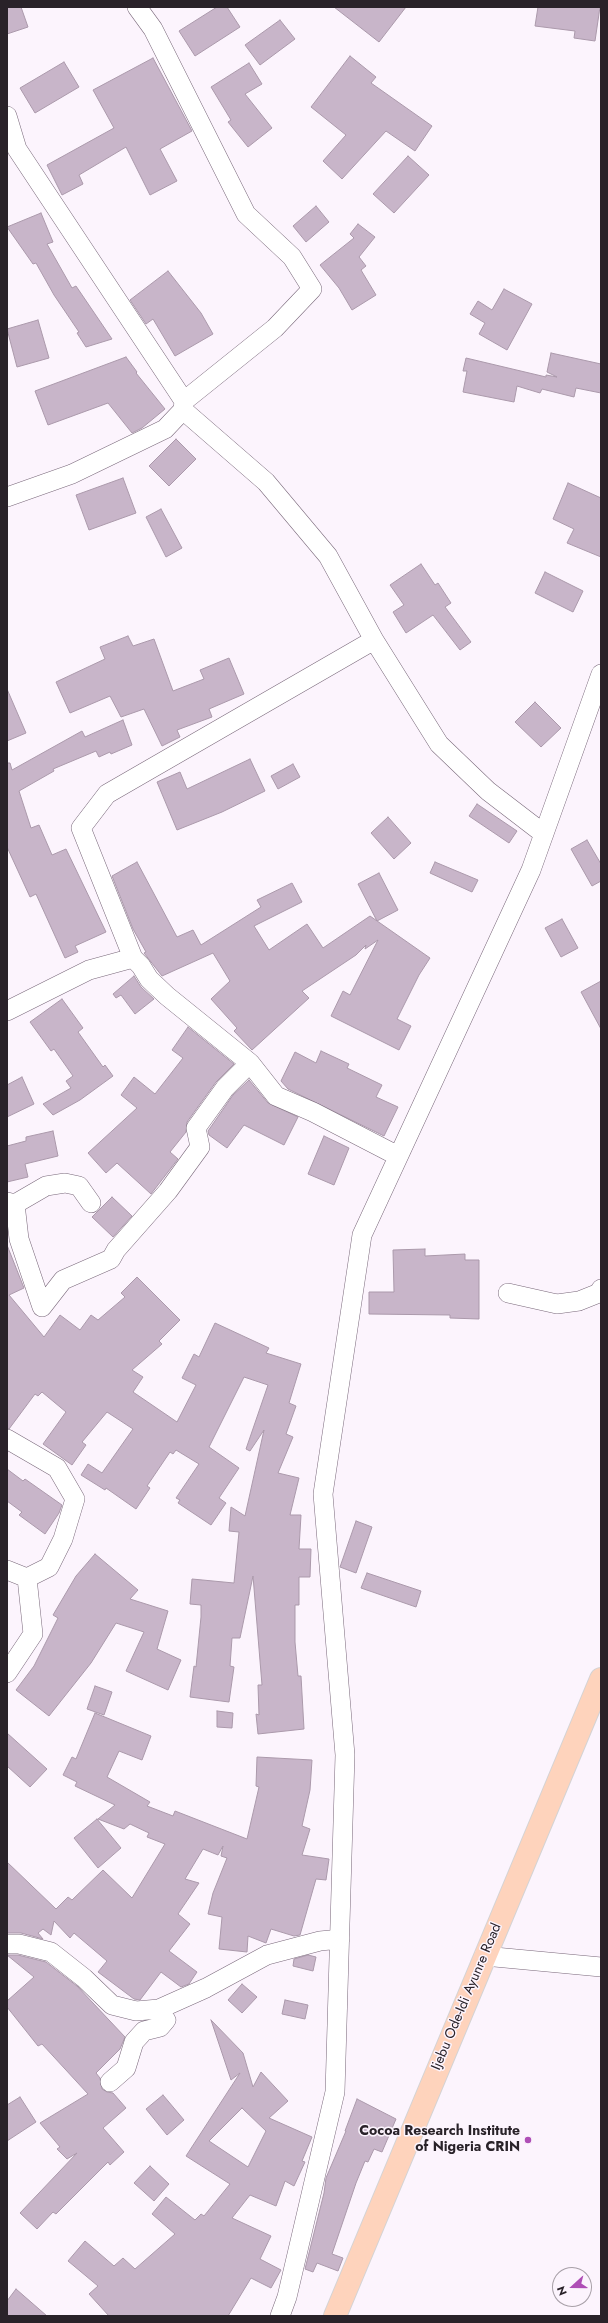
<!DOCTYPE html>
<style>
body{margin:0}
#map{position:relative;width:608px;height:2323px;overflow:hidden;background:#fcf4fd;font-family:Jost,sans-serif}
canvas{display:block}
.frame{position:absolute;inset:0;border:8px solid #292229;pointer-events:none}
.north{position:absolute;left:552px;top:2267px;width:40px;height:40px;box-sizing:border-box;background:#fcf4fd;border:1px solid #a8a0a8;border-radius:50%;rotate:249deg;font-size:11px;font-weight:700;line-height:16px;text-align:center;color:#292229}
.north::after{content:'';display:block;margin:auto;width:14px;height:18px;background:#af4eb6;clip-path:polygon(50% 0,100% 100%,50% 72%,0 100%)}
</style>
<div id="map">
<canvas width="608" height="2323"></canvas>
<div class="frame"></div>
<div class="north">N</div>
</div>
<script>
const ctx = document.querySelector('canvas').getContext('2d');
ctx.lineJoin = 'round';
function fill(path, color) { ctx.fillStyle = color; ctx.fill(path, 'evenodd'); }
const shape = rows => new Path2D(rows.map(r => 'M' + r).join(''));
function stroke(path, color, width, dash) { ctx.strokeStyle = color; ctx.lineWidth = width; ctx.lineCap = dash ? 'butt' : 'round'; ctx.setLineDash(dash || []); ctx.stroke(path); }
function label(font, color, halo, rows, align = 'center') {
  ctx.font = font + ' Jost,sans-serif'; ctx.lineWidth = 3; ctx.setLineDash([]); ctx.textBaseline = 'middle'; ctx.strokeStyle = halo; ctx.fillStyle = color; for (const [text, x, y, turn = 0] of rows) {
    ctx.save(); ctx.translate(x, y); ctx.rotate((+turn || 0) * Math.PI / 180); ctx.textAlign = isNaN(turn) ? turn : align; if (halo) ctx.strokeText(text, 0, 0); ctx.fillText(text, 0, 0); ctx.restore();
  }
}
const building = shape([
 [7,7,21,7,28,27,7,34,7,7],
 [217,7,227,7,240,27,195,56,179,31,217,7],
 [334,7,406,7,379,42,334,7],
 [538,7,600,7,595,41,574,38,575,31,535,26,538,7],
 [280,20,295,39,260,65,245,45,280,20],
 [350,56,376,77,371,83,432,126,415,151,386,131,342,179,323,161,346,135,311,107,350,56],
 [153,58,192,131,160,149,177,181,150,195,126,147,79,175,83,184,62,195,47,165,114,128,93,90,153,58],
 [64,62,79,87,35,113,20,88,64,62],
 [249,63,262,84,245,94,272,128,248,147,228,122,231,120,211,87,249,63],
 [408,156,429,175,394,213,373,194,408,156],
 [316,206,329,222,306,242,293,226,316,206],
 [41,213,53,242,47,244,72,288,76,286,112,339,86,347,77,333,79,332,54,295,36,263,33,264,7,227,41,213],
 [358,224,375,237,359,257,366,266,361,270,376,295,352,310,339,288,320,265,354,238,350,234,358,224],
 [168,271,201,313,213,334,175,356,153,319,146,324,130,300,168,271],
 [504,289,532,304,507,350,479,334,485,323,470,314,478,301,492,310,504,289],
 [38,320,49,358,17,367,7,329,38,320],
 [551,353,601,364,601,393,576,388,574,397,542,389,540,393,517,386,514,402,463,392,467,371,463,371,466,358,546,377,546,375,557,377,547,372,551,353],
 [126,357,137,372,136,373,165,409,142,428,132,433,108,403,48,425,35,391,126,357],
 [176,439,196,459,169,486,149,466,176,439],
 [123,478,136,513,89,530,76,495,123,478],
 [568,483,601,498,601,557,567,543,574,529,553,519,568,483],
 [161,509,182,548,166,557,146,517,161,509],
 [421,564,435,585,438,583,451,603,445,607,471,642,460,650,433,615,406,633,393,612,404,605,390,585,421,564],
 [545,572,583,591,573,612,535,593,545,572],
 [128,636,133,646,154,639,173,691,204,679,200,670,229,658,244,694,209,709,212,717,177,730,180,737,162,746,144,709,121,717,110,696,70,713,56,682,105,659,100,647,128,636],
 [7,689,26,733,7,741,7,689],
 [535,702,561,728,541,747,515,722,535,702],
 [123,720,132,745,111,754,110,752,99,757,96,751,53,769,54,771,19,791,31,828,39,825,52,855,66,849,106,932,75,946,78,952,65,958,36,894,30,897,7,847,7,763,10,763,12,770,82,731,85,737,123,720],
 [250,759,265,791,222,812,177,830,157,782,180,772,187,789,250,759],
 [293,764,300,777,278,789,271,776,293,764],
 [477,804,517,831,509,843,469,816,477,804],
 [388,817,411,843,394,859,371,833,388,817],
 [587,840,601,864,601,881,592,886,571,849,587,840],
 [137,862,177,937,193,930,201,945,261,907,257,900,292,883,302,902,254,926,269,950,307,924,323,948,370,916,430,958,419,975,397,1019,411,1026,399,1050,331,1016,343,991,350,995,378,940,365,949,366,945,356,955,302,991,309,998,252,1050,234,1031,237,1028,211,999,230,981,213,953,162,976,144,953,146,952,133,929,112,876,137,862],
 [435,862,478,880,472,892,430,873,435,862],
 [379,873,398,910,377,921,358,884,379,873],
 [562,919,578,948,561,957,545,928,562,919],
 [134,976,141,987,154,999,135,1014,121,995,116,998,113,994,134,976],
 [601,981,601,1029,581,992,601,981],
 [62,999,83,1028,78,1032,103,1067,105,1065,113,1076,80,1100,53,1115,43,1104,71,1088,66,1081,73,1076,54,1049,51,1051,30,1022,62,999],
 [188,1027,234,1064,216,1082,187,1122,186,1132,170,1152,178,1159,151,1194,117,1163,106,1173,88,1153,137,1108,121,1095,134,1077,155,1094,183,1058,172,1050,188,1027],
 [321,1051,349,1064,347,1068,382,1085,376,1097,398,1107,384,1136,288,1089,281,1081,295,1052,316,1063,321,1051],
 [22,1077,34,1104,7,1117,7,1085,22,1077],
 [249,1080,268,1103,298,1117,284,1145,244,1125,227,1148,209,1135,208,1131,233,1095,249,1080],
 [53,1131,58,1156,25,1164,28,1177,7,1182,7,1146,26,1141,26,1137,53,1131],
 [324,1136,349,1148,334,1185,308,1174,324,1136],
 [112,1197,132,1216,113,1237,92,1217,112,1197],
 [7,1245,24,1288,9,1295,44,1337,60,1315,80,1330,91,1315,98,1320,125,1297,121,1293,137,1277,180,1320,159,1341,162,1344,132,1370,143,1377,133,1392,177,1422,196,1385,182,1378,194,1354,199,1357,215,1323,269,1348,266,1353,301,1364,289,1403,296,1406,286,1434,293,1437,278,1473,299,1478,290,1515,301,1515,299,1549,311,1549,310,1577,299,1577,299,1605,295,1605,295,1642,298,1676,301,1676,304,1729,258,1734,256,1714,259,1715,258,1685,262,1685,253,1576,240,1638,232,1638,230,1666,234,1667,229,1702,190,1697,194,1666,196,1667,201,1617,201,1605,190,1604,192,1579,234,1583,239,1532,229,1531,231,1507,245,1516,264,1430,250,1451,246,1449,268,1385,244,1377,209,1447,239,1468,219,1498,226,1503,211,1525,178,1503,180,1500,176,1498,199,1464,176,1450,173,1454,170,1452,147,1486,150,1488,136,1509,106,1488,105,1490,81,1475,88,1464,102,1473,133,1429,107,1412,82,1442,86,1445,72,1465,43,1444,66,1412,42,1392,38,1396,35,1394,9,1429,7,1428,7,1245],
 [425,1249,425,1256,465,1254,465,1260,479,1260,479,1319,450,1318,450,1315,369,1314,369,1292,394,1292,393,1250,425,1249],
 [7,1469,23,1481,25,1479,62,1505,59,1513,45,1534,19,1515,22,1512,7,1501,7,1469],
 [356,1521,372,1527,356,1573,340,1567,356,1521],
 [95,1554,138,1590,130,1599,168,1611,157,1649,181,1660,168,1690,126,1671,144,1632,116,1623,91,1663,49,1716,16,1690,34,1666,58,1618,53,1615,76,1576,95,1554],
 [367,1573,421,1591,416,1607,361,1588,367,1573],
 [95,1686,112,1692,104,1715,87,1709,95,1686],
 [217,1711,233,1713,232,1728,217,1727,217,1711],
 [95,1713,151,1736,142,1760,119,1751,107,1777,150,1802,147,1806,173,1816,175,1811,247,1839,259,1787,256,1786,257,1757,312,1760,310,1790,302,1826,310,1829,302,1855,329,1859,326,1880,316,1879,300,1935,294,1936,271,1929,266,1943,248,1936,247,1952,219,1949,222,1917,208,1914,213,1893,227,1858,221,1856,223,1846,218,1855,203,1849,185,1879,199,1883,178,1914,190,1924,169,1951,197,1972,189,1984,181,1987,161,1972,140,2000,134,1999,98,1972,107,1961,74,1933,70,1938,54,1921,51,1935,43,1929,38,1933,43,1939,21,1933,7,1933,7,1862,56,1909,68,1897,72,1900,103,1870,132,1898,165,1844,147,1837,149,1833,130,1824,124,1829,98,1819,115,1805,75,1786,77,1782,63,1775,72,1757,76,1759,95,1713],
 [7,1733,47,1769,30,1787,7,1766,7,1733],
 [97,1819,121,1848,98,1868,74,1838,97,1819],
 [7,1955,18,1955,46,1962,77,1986,125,2037,120,2049,96,2073,100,2078,102,2089,107,2092,113,2093,126,2108,103,2128,124,2152,110,2165,108,2162,56,2214,53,2212,37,2229,20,2213,77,2153,67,2159,57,2149,60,2147,40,2123,88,2094,42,2044,38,2046,7,2007,7,2001,34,1977,7,1955],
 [308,1955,316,1957,313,1971,293,1966,294,1959,308,1955],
 [242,1984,257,1997,242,2013,228,2000,242,1984],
 [285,2000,308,2005,305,2019,282,2014,285,2000],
 [211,2020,243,2053,253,2087,261,2072,288,2101,269,2118,312,2137,302,2161,305,2162,294,2186,285,2181,276,2206,250,2195,232,2218,271,2236,260,2259,281,2270,271,2288,251,2278,228,2316,109,2316,89,2294,98,2286,68,2261,85,2241,114,2266,123,2258,135,2269,175,2234,152,2214,166,2197,195,2220,201,2214,204,2216,230,2184,186,2156,240,2073,231,2080,211,2020],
 [242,2108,266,2131,248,2167,209,2141,242,2108],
 [163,2095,184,2120,167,2135,146,2109,163,2095],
 [20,2097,36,2122,7,2141,7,2105,20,2097],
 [357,2099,396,2119,382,2152,374,2149,368,2162,365,2161,356,2183,332,2254,343,2258,338,2271,317,2263,313,2272,305,2269,324,2193,326,2178,346,2131,345,2131,357,2099],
 [150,2166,169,2184,154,2201,134,2183,150,2166],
 [16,2289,47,2316,7,2316,7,2301,16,2289]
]);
fill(building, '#c8b5c9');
stroke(building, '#ab99ab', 1);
const street = shape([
 [137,7,153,29,246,214,292,257,312,289,275,328,184,401],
 [7,116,17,149,184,401,183,410,266,482,328,556,374,640,439,744,488,791,544,834],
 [7,497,72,474,165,429,183,410],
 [133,958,141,966,149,979,167,996,250,1063],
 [7,1011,89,970,133,958,81,828,107,794,374,640],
 [7,1202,15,1204,46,1186,65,1183,79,1186,91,1203],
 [15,1204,19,1239,42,1307,63,1280,111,1259,116,1250,168,1191,200,1147,196,1128,225,1088,250,1063,276,1096,313,1112,398,1156],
 [508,1293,557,1304,579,1301,599,1293,601,1289],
 [7,1439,57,1468,75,1499,63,1539,49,1567,27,1578],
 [7,1570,27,1578,33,1634,7,1673],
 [7,1944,19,1944,51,1952,84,1978,112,2005,136,2011,159,2009,206,1988,267,1955,320,1941,340,1939],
 [484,1956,601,1967],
 [110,2082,126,2068,134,2042,144,2031,160,2027,166,2020,159,2009],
 [280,2316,287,2297,335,2092,345,1755,323,1494,362,1235,531,870,601,674]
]);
const primary = shape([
 [335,2316,601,1679]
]);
stroke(street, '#79687a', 20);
stroke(primary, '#d4d3d4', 24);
stroke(street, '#fff', 19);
stroke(primary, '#fed3bc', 22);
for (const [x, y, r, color] of [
 [528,2140,4,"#af4eb6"]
]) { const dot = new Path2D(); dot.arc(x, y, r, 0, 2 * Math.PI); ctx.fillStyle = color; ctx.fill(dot); stroke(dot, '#fcf4fd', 1.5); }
label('14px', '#292229', '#fcf4fd', [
 ["Ijebu Ode-Idi Ayunre Road",467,1997,-67]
]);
label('bold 14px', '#292229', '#fcf4fd', [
 ["Cocoa Research Institute",520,2132],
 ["of Nigeria CRIN",520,2148]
], 'right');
</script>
